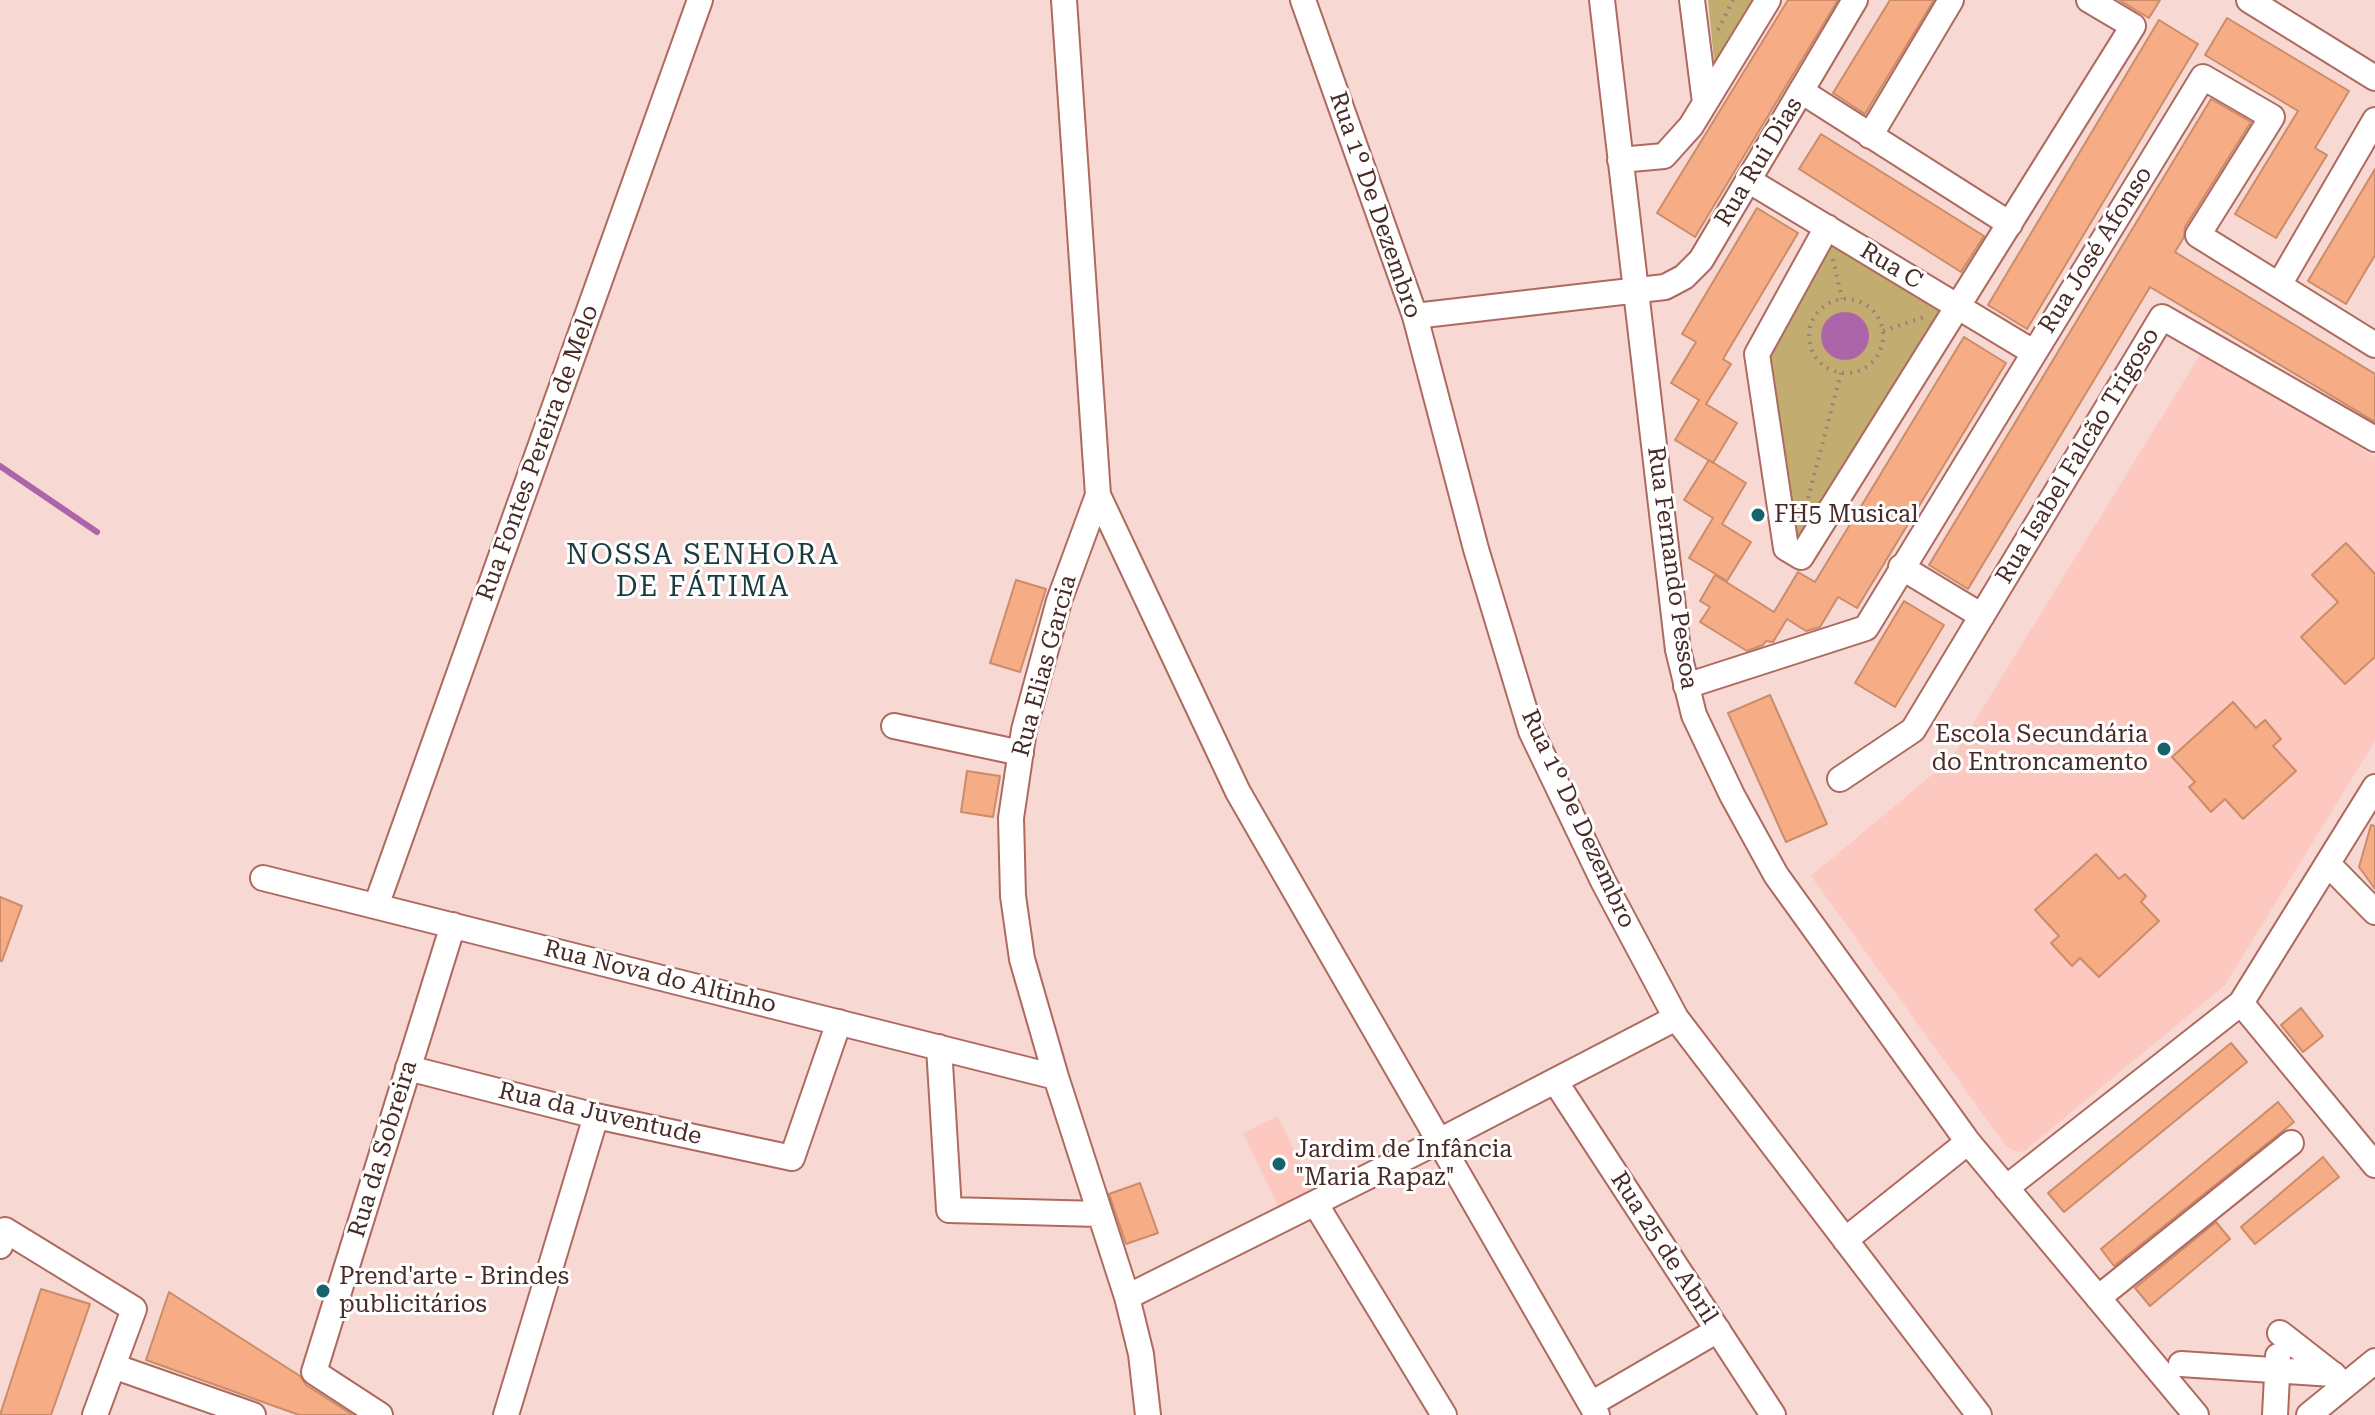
<!DOCTYPE html>
<meta charset="utf-8">
<style>
body{margin:0}
canvas{display:block;background:#f8d8d3}
</style>
<canvas width="2375" height="1415"></canvas>
<script>
const ctx = document.querySelector('canvas').getContext('2d');
ctx.lineJoin = 'round';
function fill(path, color) { ctx.fillStyle = color; ctx.fill(path, 'evenodd'); }
const shape = rows => new Path2D(rows.map(r => 'M' + r).join(''));
function stroke(path, color, width, dash) { ctx.strokeStyle = color; ctx.lineWidth = width; ctx.lineCap = dash ? 'butt' : 'round'; ctx.setLineDash(dash || []); ctx.stroke(path); }
function label(font, color, halo, rows, align = 'center') {
  ctx.font = font + ' "Roboto Serif",serif'; ctx.lineWidth = 6; ctx.setLineDash([]); ctx.textBaseline = 'middle'; ctx.strokeStyle = halo; ctx.fillStyle = color; for (const [text, x, y, turn = 0] of rows) {
    ctx.save(); ctx.translate(x, y); ctx.rotate((+turn || 0) * Math.PI / 180); ctx.textAlign = isNaN(turn) ? turn : align; if (halo) ctx.strokeText(text, 0, 0); ctx.fillText(text, 0, 0); ctx.restore();
  }
}
fill(shape([
 [2203,350,2375,457,2375,741,2225,985,2023,1152,2015,1151,2006,1146,1811,876,1952,758],
 [1278,1116,1316,1196,1281,1212,1243,1133]
]), '#fcc8c0');
fill(shape([
 [1708,0,1762,0,1716,76,1712,41],
 [1827,233,1949,309,1802,549,1788,541,1761,354]
]), '#c3ac70');
fill(shape([
 '1821 336a24 24 0 1 1 48 0a24 24 0 1 1-48 0Z'
]), '#ad65a9');
stroke(shape([
 [0,466,97,532]
]), '#ad65a9', 6);
const building = shape([
 [1788,0,1838,0,1695,237,1657,213,1788,0],
 [1890,0,1934,0,1865,114,1833,93,1890,0],
 [2119,0,2160,0,2149,18,2119,0],
 [2227,18,2349,91,2315,148,2327,155,2276,238,2235,214,2298,111,2205,55,2227,18],
 [2159,20,2198,44,2027,329,1988,305,2159,20],
 [2211,99,2251,122,2185,227,2184,237,2175,252,2375,374,2375,422,2150,287,1968,589,1929,565,2211,99],
 [1821,134,1984,236,1961,272,1799,169,1821,134],
 [2375,169,2375,255,2346,304,2308,281,2375,169],
 [1757,208,1798,233,1723,359,1731,364,1706,404,1737,423,1713,463,1675,440,1699,400,1671,383,1696,342,1682,334,1757,208],
 [1964,337,2006,363,1857,608,1838,597,1820,627,1806,631,1787,619,1773,642,1766,641,1763,645,1747,651,1700,622,1710,607,1700,601,1715,575,1774,612,1798,572,1815,582,1964,337],
 [1709,460,1746,483,1722,524,1751,542,1727,581,1689,558,1713,518,1684,500,1709,460],
 [2346,543,2375,574,2375,657,2345,684,2301,637,2338,602,2312,575,2346,543],
 [1016,580,1046,589,1020,672,990,663,1016,580],
 [1904,601,1944,625,1895,707,1855,683,1904,601],
 [1770,695,1827,824,1786,842,1728,713,1770,695],
 [2233,702,2256,728,2265,720,2281,739,2273,746,2296,771,2243,819,2225,799,2211,812,2189,787,2195,782,2172,757,2233,702],
 [967,771,1000,776,993,817,961,812,967,771],
 [2371,825,2375,826,2375,889,2359,867,2371,825],
 [2096,854,2119,879,2125,874,2146,896,2141,902,2159,921,2099,977,2080,958,2072,966,2051,943,2059,936,2035,910,2096,854],
 [0,897,22,906,2,961,0,961,0,897],
 [2301,1008,2323,1036,2303,1052,2281,1025,2301,1008],
 [2231,1043,2247,1062,2064,1212,2048,1193,2231,1043],
 [2278,1102,2294,1122,2114,1266,2101,1249,2278,1102],
 [2323,1157,2339,1177,2255,1244,2241,1227,2323,1157],
 [1140,1183,1158,1233,1126,1244,1109,1194,1140,1183],
 [2216,1222,2230,1239,2150,1306,2135,1288,2216,1222],
 [41,1289,90,1304,51,1415,0,1415,41,1289],
 [169,1292,300,1376,306,1385,353,1415,299,1415,146,1360,169,1292]
]);
fill(building, '#f6ac84');
stroke(building, '#cb8c6a', 2);
const minor = shape([
 [1064,0,1098,495,1059,601,1024,730,1011,818,1013,896,1022,959,1056,1077,1127,1297,1141,1354,1148,1415],
 [1303,0,1415,316,1476,549,1531,731,1603,881,1676,1018,1979,1415],
 [1602,0,1678,650,1694,715,1732,795,1776,875,1968,1142,2196,1415],
 [1692,0,1705,103],
 [2249,0,2375,78],
 [1801,91,2010,224],
 [1870,136,1951,0],
 [1620,160,1664,156,1691,126,1768,0],
 [1748,180,2033,352],
 [1827,227,1757,354,1786,548,1801,557,2133,26,2089,0],
 [2279,285,2375,120],
 [1415,316,1665,287,1684,277,1701,260,1855,0],
 [1098,495,1238,792,1597,1415],
 [1901,567,1982,616],
 [1686,686,1866,628,2203,77,2272,117,2198,235,2375,345],
 [894,726,1021,753],
 [1840,779,1913,730,2162,317,2375,439],
 [2328,864,2375,912],
 [263,878,1056,1077],
 [376,906,700,0],
 [2241,1003,2375,1165],
 [939,1047,949,1210,1099,1214],
 [408,1068,596,1116,792,1158,839,1022],
 [1555,1081,1773,1415],
 [2006,1188,2241,1003,2375,787],
 [1315,1203,1444,1415],
 [1845,1240,1968,1142],
 [0,1246,5,1230,134,1309,95,1415],
 [1127,1297,1441,1140,1676,1018],
 [2098,1298,2291,1143],
 [2280,1333,2335,1376],
 [2181,1364,2333,1374],
 [113,1366,253,1415],
 [1591,1404,1718,1330],
 [380,1415,314,1372,453,925],
 [506,1415,596,1116],
 [2275,1415,2278,1356],
 [2309,1415,2375,1361]
]);
stroke(minor, '#af6a60', 28);
stroke(shape([
 [1718,30,1733,0],
 [1833,259,1842,299],
 '1809 336a37 37 0 1 1 74 0a37 37 0 1 1-74 0Z',
 [1883,331,1927,316],
 [1806,506,1841,373]
]), '#9e7f7a', 4, [2, 6]);
stroke(minor, '#fff', 24);
for (const [x, y, r, color] of [
 [1758,515,8,"#17636d"],
 [2164,749,8,"#17636d"],
 [1279,1164,8,"#17636d"],
 [323,1291,8,"#17636d"]
]) { const dot = new Path2D(); dot.arc(x, y, r, 0, 2 * Math.PI); ctx.fillStyle = color; ctx.fill(dot); stroke(dot, '#fff', 3); }
label('24px', '#482a26', '#fff', [
 ["Rua Rui Dias",1759,162,-59],
 ["Rua 1º De Dezembro",1375,205,71],
 ["Rua José Afonso",2096,250,-58],
 ["Rua C",1891,266,31],
 ["Rua Fontes Pereira de Melo",538,453,-70],
 ["Rua Isabel Falcão Trigoso",2078,456,-59],
 ["Rua Fernando Pessoa",1672,568,82],
 ["Rua Elias Garcia",1045,666,-75],
 ["Rua 1º De Dezembro",1578,819,65],
 ["Rua Nova do Altinho",660,977,14],
 ["Rua da Juventude",600,1114,13],
 ["Rua da Sobreira",383,1149,-73],
 ["Rua 25 de Abril",1664,1248,57]
]);
label('24px', '#482a26', '#fff', [
 ["FH5 Musical",1774,515],
 ["Escola Secundária",2148,735,"right"],
 ["do Entroncamento",2148,763,"right"],
 ["Jardim de Infância",1295,1150],
 ["\"Maria Rapaz\"",1295,1178],
 ["Prend'arte - Brindes",339,1277],
 ["publicitários",339,1305]
], 'left');
ctx.letterSpacing = '2px';
label('28px', '#193a3f', '#fff', [
 ["NOSSA SENHORA",703,556],
 ["DE FÁTIMA",703,588]
]);
ctx.letterSpacing = '0px';
</script>
